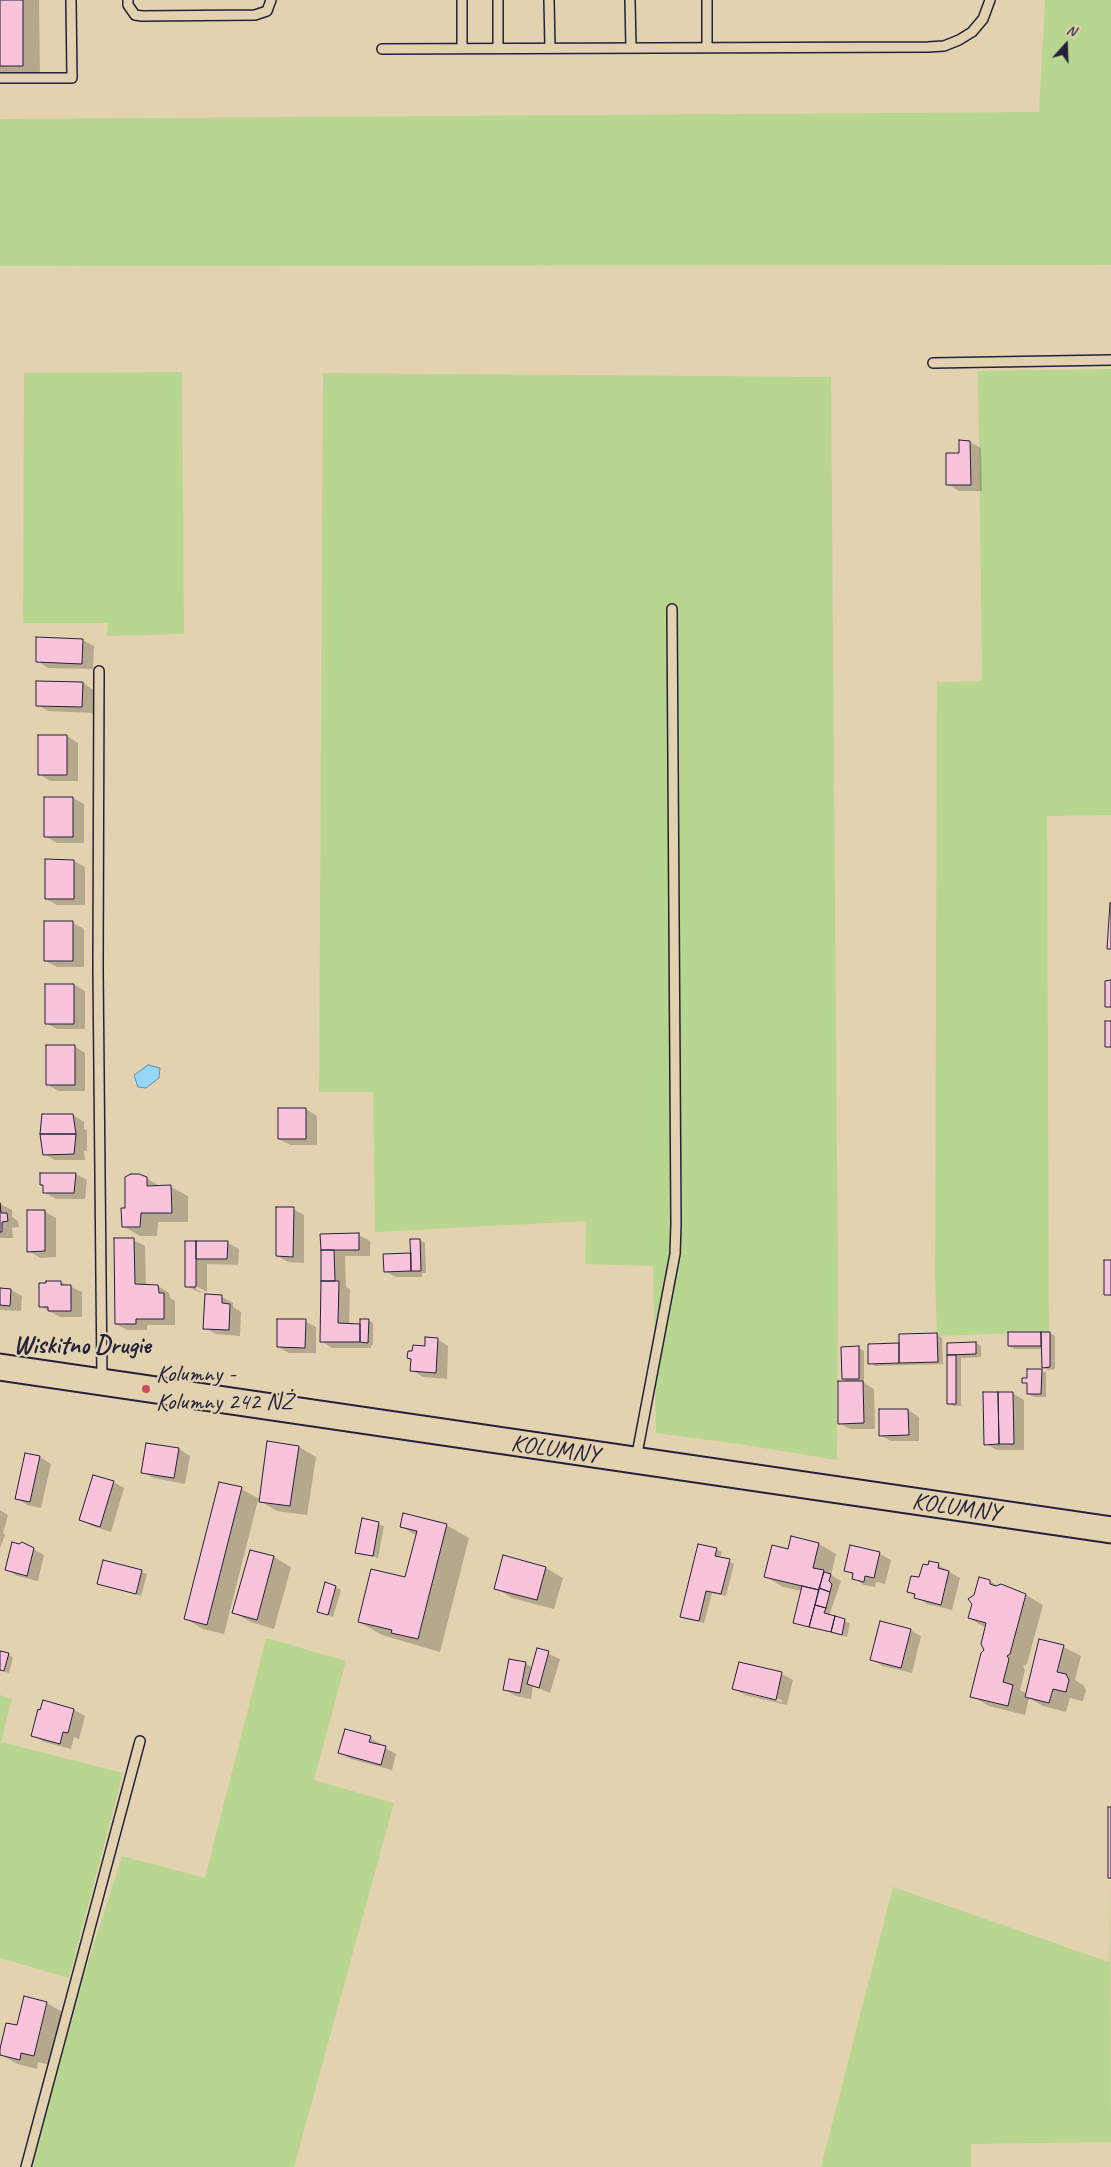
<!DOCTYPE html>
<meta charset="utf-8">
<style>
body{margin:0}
#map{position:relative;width:1111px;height:2167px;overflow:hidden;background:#e3d2af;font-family:Caveat,sans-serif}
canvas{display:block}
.north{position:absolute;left:1041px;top:20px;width:50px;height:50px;-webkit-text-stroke:4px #e3d2af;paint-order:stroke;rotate:20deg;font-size:14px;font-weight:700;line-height:20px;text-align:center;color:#22223b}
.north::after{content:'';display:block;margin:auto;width:18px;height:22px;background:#22223b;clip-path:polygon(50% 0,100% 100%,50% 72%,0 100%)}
</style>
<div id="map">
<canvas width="1111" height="2167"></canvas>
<div class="north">N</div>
</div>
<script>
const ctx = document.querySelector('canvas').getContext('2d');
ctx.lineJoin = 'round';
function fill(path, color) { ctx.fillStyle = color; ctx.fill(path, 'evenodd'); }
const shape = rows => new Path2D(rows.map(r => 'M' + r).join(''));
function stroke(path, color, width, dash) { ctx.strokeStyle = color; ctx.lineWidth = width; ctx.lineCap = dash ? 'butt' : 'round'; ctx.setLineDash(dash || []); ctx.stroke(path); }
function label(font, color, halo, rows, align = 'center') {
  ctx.font = font + ' Caveat,sans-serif'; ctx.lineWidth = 4.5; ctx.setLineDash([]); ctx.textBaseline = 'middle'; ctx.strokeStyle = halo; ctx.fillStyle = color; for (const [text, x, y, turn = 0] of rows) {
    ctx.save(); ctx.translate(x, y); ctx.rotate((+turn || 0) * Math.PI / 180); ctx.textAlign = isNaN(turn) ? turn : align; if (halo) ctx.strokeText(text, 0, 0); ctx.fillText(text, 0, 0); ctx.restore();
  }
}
fill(shape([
 [1045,0,1111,0,1111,265,0,266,0,119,1039,112],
 [1111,369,1111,815,1047,816,1049,1332,937,1336,935,1276,937,682,982,681,978,371],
 [182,372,184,634,107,636,108,623,23,623,24,373],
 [323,373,831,377,838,1278,837,1460,739,1444,656,1433,653,1266,585,1264,586,1221,375,1232,373,1092,319,1092],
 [266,1638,346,1661,314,1780,394,1803,294,2167,32,2167,82,1981,122,1856,205,1878],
 [0,1695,12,1699,1,1742,123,1773,69,1978,0,1958],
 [1110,1881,1111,2142,971,2144,971,2167,821,2167,893,1887,1109,1962]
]), '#b8d68f');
const water = shape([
 [148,1065,160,1068,159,1078,146,1088,138,1087,134,1075,148,1065]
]);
fill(water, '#94d7f6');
stroke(water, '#668fab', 1);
fill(shape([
 [0,0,39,0,40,75,0,76],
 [970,442,981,448,982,491,959,491,947,484,960,454],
 [82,640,94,646,93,669,48,668,37,661],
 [83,683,94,690,93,713,48,711,37,705],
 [67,736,78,743,78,781,50,781,39,774],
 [73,798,84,804,84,843,57,843,45,836],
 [74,861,85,867,85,905,57,905,46,899],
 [46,923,73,923,84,929,84,967,57,967,46,961],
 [74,985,85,991,85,1029,57,1029,46,1023],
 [74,1046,85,1053,85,1091,58,1091,47,1084],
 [306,1109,317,1116,317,1145,290,1145,279,1139],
 [73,1115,84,1122,84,1129,87,1130,87,1151,84,1151,85,1160,55,1160,44,1154],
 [42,1174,76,1174,87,1180,85,1199,56,1199,44,1192],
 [146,1178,161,1187,171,1187,188,1196,188,1222,158,1222,157,1236,140,1236,123,1226,127,1209],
 [0,1204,12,1210,12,1217,18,1221,19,1227,12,1228,13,1238,0,1238],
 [293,1209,304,1215,304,1263,288,1262,277,1256],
 [44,1211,56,1218,56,1257,40,1258,29,1251],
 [322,1235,359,1235,370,1241,370,1256,345,1256,346,1287,350,1289,349,1325,360,1325,368,1320,373,1323,373,1345,371,1345,371,1348,332,1348,321,1341],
 [134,1240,145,1246,146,1286,158,1286,169,1293,170,1298,175,1301,175,1325,147,1325,147,1330,127,1330,116,1324],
 [420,1240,425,1243,426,1273,422,1273,422,1277,396,1277,385,1271,410,1254],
 [187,1242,228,1243,239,1249,238,1265,207,1264,207,1292,196,1286,196,1289,203,1293,198,1292,187,1286],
 [61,1282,82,1292,82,1317,60,1317,40,1306],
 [0,1289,11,1290,22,1296,21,1311,0,1310],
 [214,1296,222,1297,233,1303,233,1307,241,1312,240,1336,216,1334,205,1328],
 [305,1321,316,1327,316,1353,289,1353,278,1347],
 [1009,1333,1050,1333,1055,1336,1055,1369,1048,1370,1043,1367,1043,1349,1014,1349,1009,1346],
 [937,1335,942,1338,943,1364,875,1366,870,1363,900,1344],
 [437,1339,448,1346,447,1379,423,1377,412,1370,426,1347],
 [976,1343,981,1346,981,1357,961,1358,961,1406,954,1406,948,1403,948,1344],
 [859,1348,864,1351,864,1383,874,1389,875,1429,850,1429,839,1423,849,1382,843,1379],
 [1041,1370,1046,1373,1046,1397,1034,1397,1028,1394,1028,1385,1024,1382],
 [1012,1393,1024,1400,1024,1450,997,1450,986,1444],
 [908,1410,919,1417,919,1441,891,1441,880,1435],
 [299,1447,316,1457,307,1515,277,1511,258,1500,224,1634,203,1629,186,1619,241,1489,260,1499],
 [179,1449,190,1456,185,1484,154,1478,142,1472],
 [40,1457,51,1464,41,1508,27,1505,16,1498],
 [113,1482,124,1488,111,1532,92,1526,81,1520],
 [0,1510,8,1515,3,1533,5,1535,0,1548],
 [363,1520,384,1526,378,1558,357,1552],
 [446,1525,469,1538,440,1652,382,1635,359,1622,406,1579,417,1536,401,1526],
 [792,1537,819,1544,836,1554,831,1575,841,1581,829,1616,850,1623,847,1637,794,1622,802,1591,783,1587,766,1577,789,1551],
 [851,1546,880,1554,891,1560,885,1584,876,1582,875,1587,864,1585,853,1578,854,1575,845,1570],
 [33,1549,44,1555,38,1581,17,1576,6,1569],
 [716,1549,722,1552,720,1558,734,1564,726,1596,712,1593,704,1623,686,1619,681,1616],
 [251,1551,274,1557,291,1567,274,1629,251,1622,234,1613],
 [104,1562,147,1574,141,1596,98,1583],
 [938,1565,960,1578,952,1610,927,1604,908,1591,929,1567],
 [546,1568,563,1578,554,1609,512,1598,495,1588],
 [990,1581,998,1586,1026,1595,1043,1605,1027,1664,1023,1666,1025,1670,1020,1690,1027,1694,1040,1641,1064,1647,1081,1656,1075,1680,1083,1685,1086,1690,1083,1701,1070,1698,1066,1712,1043,1706,1029,1698,1025,1715,989,1706,972,1696,986,1650,986,1628,969,1618],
 [335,1587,341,1590,333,1617,318,1611],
 [910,1630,921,1636,912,1673,883,1666,871,1659],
 [538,1649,560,1659,550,1693,533,1686,531,1699,516,1696,505,1690,525,1663,533,1668],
 [0,1652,13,1657,9,1673,0,1670],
 [740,1664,782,1674,793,1680,787,1705,745,1695,734,1689],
 [744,1691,782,1700,782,1702,744,1693],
 [44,1702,74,1710,85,1716,79,1739,74,1737,71,1749,44,1742,33,1735],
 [370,1738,381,1744,381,1746,396,1754,392,1770,351,1759,339,1753],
 [25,1997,47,2003,64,2013,51,2065,38,2062,37,2069,17,2064,0,2054,18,2027]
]), '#0003');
const building = shape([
 [0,0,23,0,23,66,0,66,0,0],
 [959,440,970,441,971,485,946,485,946,453,959,453,959,440],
 [36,637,83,639,82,664,36,662,36,637],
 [36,681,83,682,82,707,36,706,36,681],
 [38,735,67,735,67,775,38,775,38,735],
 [44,797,73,797,73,837,44,837,44,797],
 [45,859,74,860,74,899,45,899,45,859],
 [1110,903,1111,903,1111,949,1107,949,1110,903],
 [44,921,73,921,73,961,44,961,44,921],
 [1111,980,1111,1007,1105,1007,1105,981,1111,980],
 [45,984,74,984,74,1024,45,1024,45,984],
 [1105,1021,1111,1021,1111,1047,1105,1047,1105,1021],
 [46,1045,75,1045,75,1085,46,1085,46,1045],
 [278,1108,306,1108,306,1139,278,1139,278,1108],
 [42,1114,73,1114,76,1134,40,1134,42,1114],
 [40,1134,76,1134,74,1154,43,1155,40,1134],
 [40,1173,76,1173,74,1193,43,1193,43,1185,40,1185,40,1173],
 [131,1174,139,1174,147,1177,147,1186,171,1185,172,1213,141,1213,140,1227,122,1227,121,1208,125,1208,125,1177,131,1174],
 [0,1203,1,1213,7,1213,8,1221,2,1222,2,1232,0,1232,0,1203],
 [276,1207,294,1207,293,1257,276,1256,276,1207],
 [27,1210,45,1210,45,1251,27,1252,27,1210],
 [359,1233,359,1250,321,1250,320,1234,359,1233],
 [114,1238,134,1238,135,1284,158,1285,159,1293,164,1293,164,1319,136,1319,136,1324,115,1324,114,1238],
 [410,1239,420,1239,421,1271,411,1271,410,1239],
 [185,1241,196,1241,196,1287,185,1287,185,1241],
 [196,1241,228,1241,227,1259,196,1259,196,1241],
 [321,1250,334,1250,335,1281,321,1281,321,1250],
 [411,1253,411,1271,384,1272,383,1254,411,1253],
 [1104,1260,1111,1260,1111,1295,1104,1295,1104,1260],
 [46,1281,61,1281,61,1285,71,1285,71,1311,48,1311,48,1307,39,1307,39,1283,46,1283,46,1281],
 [321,1281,339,1281,338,1323,360,1324,360,1342,320,1342,321,1281],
 [0,1288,11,1289,10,1306,0,1305,0,1288],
 [205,1294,222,1295,222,1303,230,1304,229,1330,203,1329,205,1294],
 [277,1319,306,1319,305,1348,277,1347,277,1319],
 [360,1319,369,1319,368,1343,360,1342,360,1319],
 [1008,1332,1041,1332,1041,1346,1008,1346,1008,1332],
 [1041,1332,1050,1332,1050,1367,1042,1368,1041,1332],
 [937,1333,938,1362,899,1363,899,1334,937,1333],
 [425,1337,438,1338,436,1373,410,1371,411,1359,407,1358,408,1351,412,1351,413,1345,425,1346,425,1337],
 [976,1342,976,1354,947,1355,947,1343,976,1342],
 [899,1343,899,1363,868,1364,868,1344,899,1343],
 [859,1346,859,1379,842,1379,841,1347,859,1346],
 [947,1355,956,1355,956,1404,947,1404,947,1355],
 [1027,1369,1042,1369,1041,1394,1027,1394,1027,1383,1022,1383,1022,1378,1027,1378,1027,1369],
 [838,1381,863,1381,864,1423,838,1424,838,1381],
 [983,1392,998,1392,999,1444,984,1445,983,1392],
 [998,1392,1013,1392,1014,1444,999,1444,998,1392],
 [879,1409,908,1409,909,1435,879,1436,879,1409],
 [267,1441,299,1446,290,1506,259,1502,267,1441],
 [146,1443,179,1448,174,1478,141,1473,146,1443],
 [25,1453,40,1456,30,1502,15,1499,25,1453],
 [93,1475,114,1481,100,1527,79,1520,93,1475],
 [219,1482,242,1487,207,1625,184,1619,219,1482],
 [403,1513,447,1524,418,1639,391,1633,392,1630,358,1622,371,1569,405,1577,417,1531,400,1527,403,1513],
 [362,1518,379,1522,373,1556,355,1553,362,1518],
 [791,1536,819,1543,813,1568,824,1570,819,1590,764,1577,772,1545,788,1549,791,1536],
 [12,1542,19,1544,22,1542,34,1548,27,1576,5,1570,12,1542],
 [698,1544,717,1548,715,1556,730,1559,721,1594,706,1591,699,1621,680,1617,698,1544],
 [850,1545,880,1552,874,1578,865,1576,864,1582,852,1579,853,1573,844,1571,850,1545],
 [250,1550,274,1556,257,1620,232,1613,250,1550],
 [503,1555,546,1567,537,1600,494,1589,503,1555],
 [103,1560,142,1570,136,1594,97,1584,103,1560],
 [929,1561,939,1563,938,1568,949,1571,941,1605,914,1598,915,1594,907,1592,911,1576,919,1577,923,1564,928,1565,929,1561],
 [824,1572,831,1574,829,1581,832,1584,830,1592,819,1588,824,1572],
 [979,1577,990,1580,990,1584,996,1586,1001,1584,1026,1594,1010,1654,1007,1656,1009,1659,1003,1682,1013,1685,1008,1706,970,1697,981,1653,984,1650,981,1644,986,1623,968,1618,972,1604,968,1599,974,1595,979,1577],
 [325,1582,336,1586,328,1615,317,1612,325,1582],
 [802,1586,819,1590,809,1627,793,1623,802,1586],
 [819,1588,830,1592,826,1608,815,1605,819,1588],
 [815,1605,826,1608,824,1613,835,1616,831,1632,809,1627,815,1605],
 [835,1616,845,1619,842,1635,831,1632,835,1616],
 [880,1621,911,1629,901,1668,870,1660,880,1621],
 [1039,1639,1064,1645,1057,1672,1066,1674,1069,1680,1066,1692,1053,1689,1049,1703,1025,1697,1039,1639],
 [537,1648,549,1651,539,1688,527,1684,537,1648],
 [0,1651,9,1653,4,1671,0,1670,0,1651],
 [509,1659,526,1662,520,1693,503,1690,509,1659],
 [739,1662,782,1672,776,1700,732,1689,739,1662],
 [43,1700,74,1709,68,1733,63,1732,60,1744,31,1736,38,1709,40,1710,43,1700],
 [345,1729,371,1736,369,1742,386,1746,381,1765,338,1753,345,1729],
 [1108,1807,1111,1807,1111,1878,1108,1878,1108,1807],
 [24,1996,47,2002,34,2056,21,2053,20,2060,0,2055,0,2049,6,2023,17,2025,24,1996]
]);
fill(building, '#fac3dc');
stroke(building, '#22223b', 1);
const lane = shape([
 [128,0,128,5,135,15,142,16,255,15,267,11,271,0],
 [462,0,462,48],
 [549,0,550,48],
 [630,0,631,48],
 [707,0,707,48],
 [498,48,498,0],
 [382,49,928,47,944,46,959,40,972,32,983,19,990,0],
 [0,78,72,78,71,0],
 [933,363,1111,360],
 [99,671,98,969,102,1380],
 [636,1459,675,1254,676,1224,672,609],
 [26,2167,140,1741]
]);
const secondary = shape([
 [0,1367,1111,1530]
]);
stroke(lane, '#22223b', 12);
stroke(secondary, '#22223b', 29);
stroke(lane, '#e3d2af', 9);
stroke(secondary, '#e3d2af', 25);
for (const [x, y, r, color] of [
 [146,1389,5,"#d1495b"]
]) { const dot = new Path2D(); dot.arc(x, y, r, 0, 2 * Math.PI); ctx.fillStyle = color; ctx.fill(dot); stroke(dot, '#e3d2af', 2); }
label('24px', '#22223b', '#e3d2af', [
 ["Kolumny -",156,1375],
 ["Kolumny 242 NŻ",156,1403]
], 'left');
label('24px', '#22223b', '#e3d2af', [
 ["KOLUMNY",555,1450,8],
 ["KOLUMNY",956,1508,8]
]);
label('bold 25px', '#22223b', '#e3d2af', [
 ["Wiskitno Drugie",82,1346]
]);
</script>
